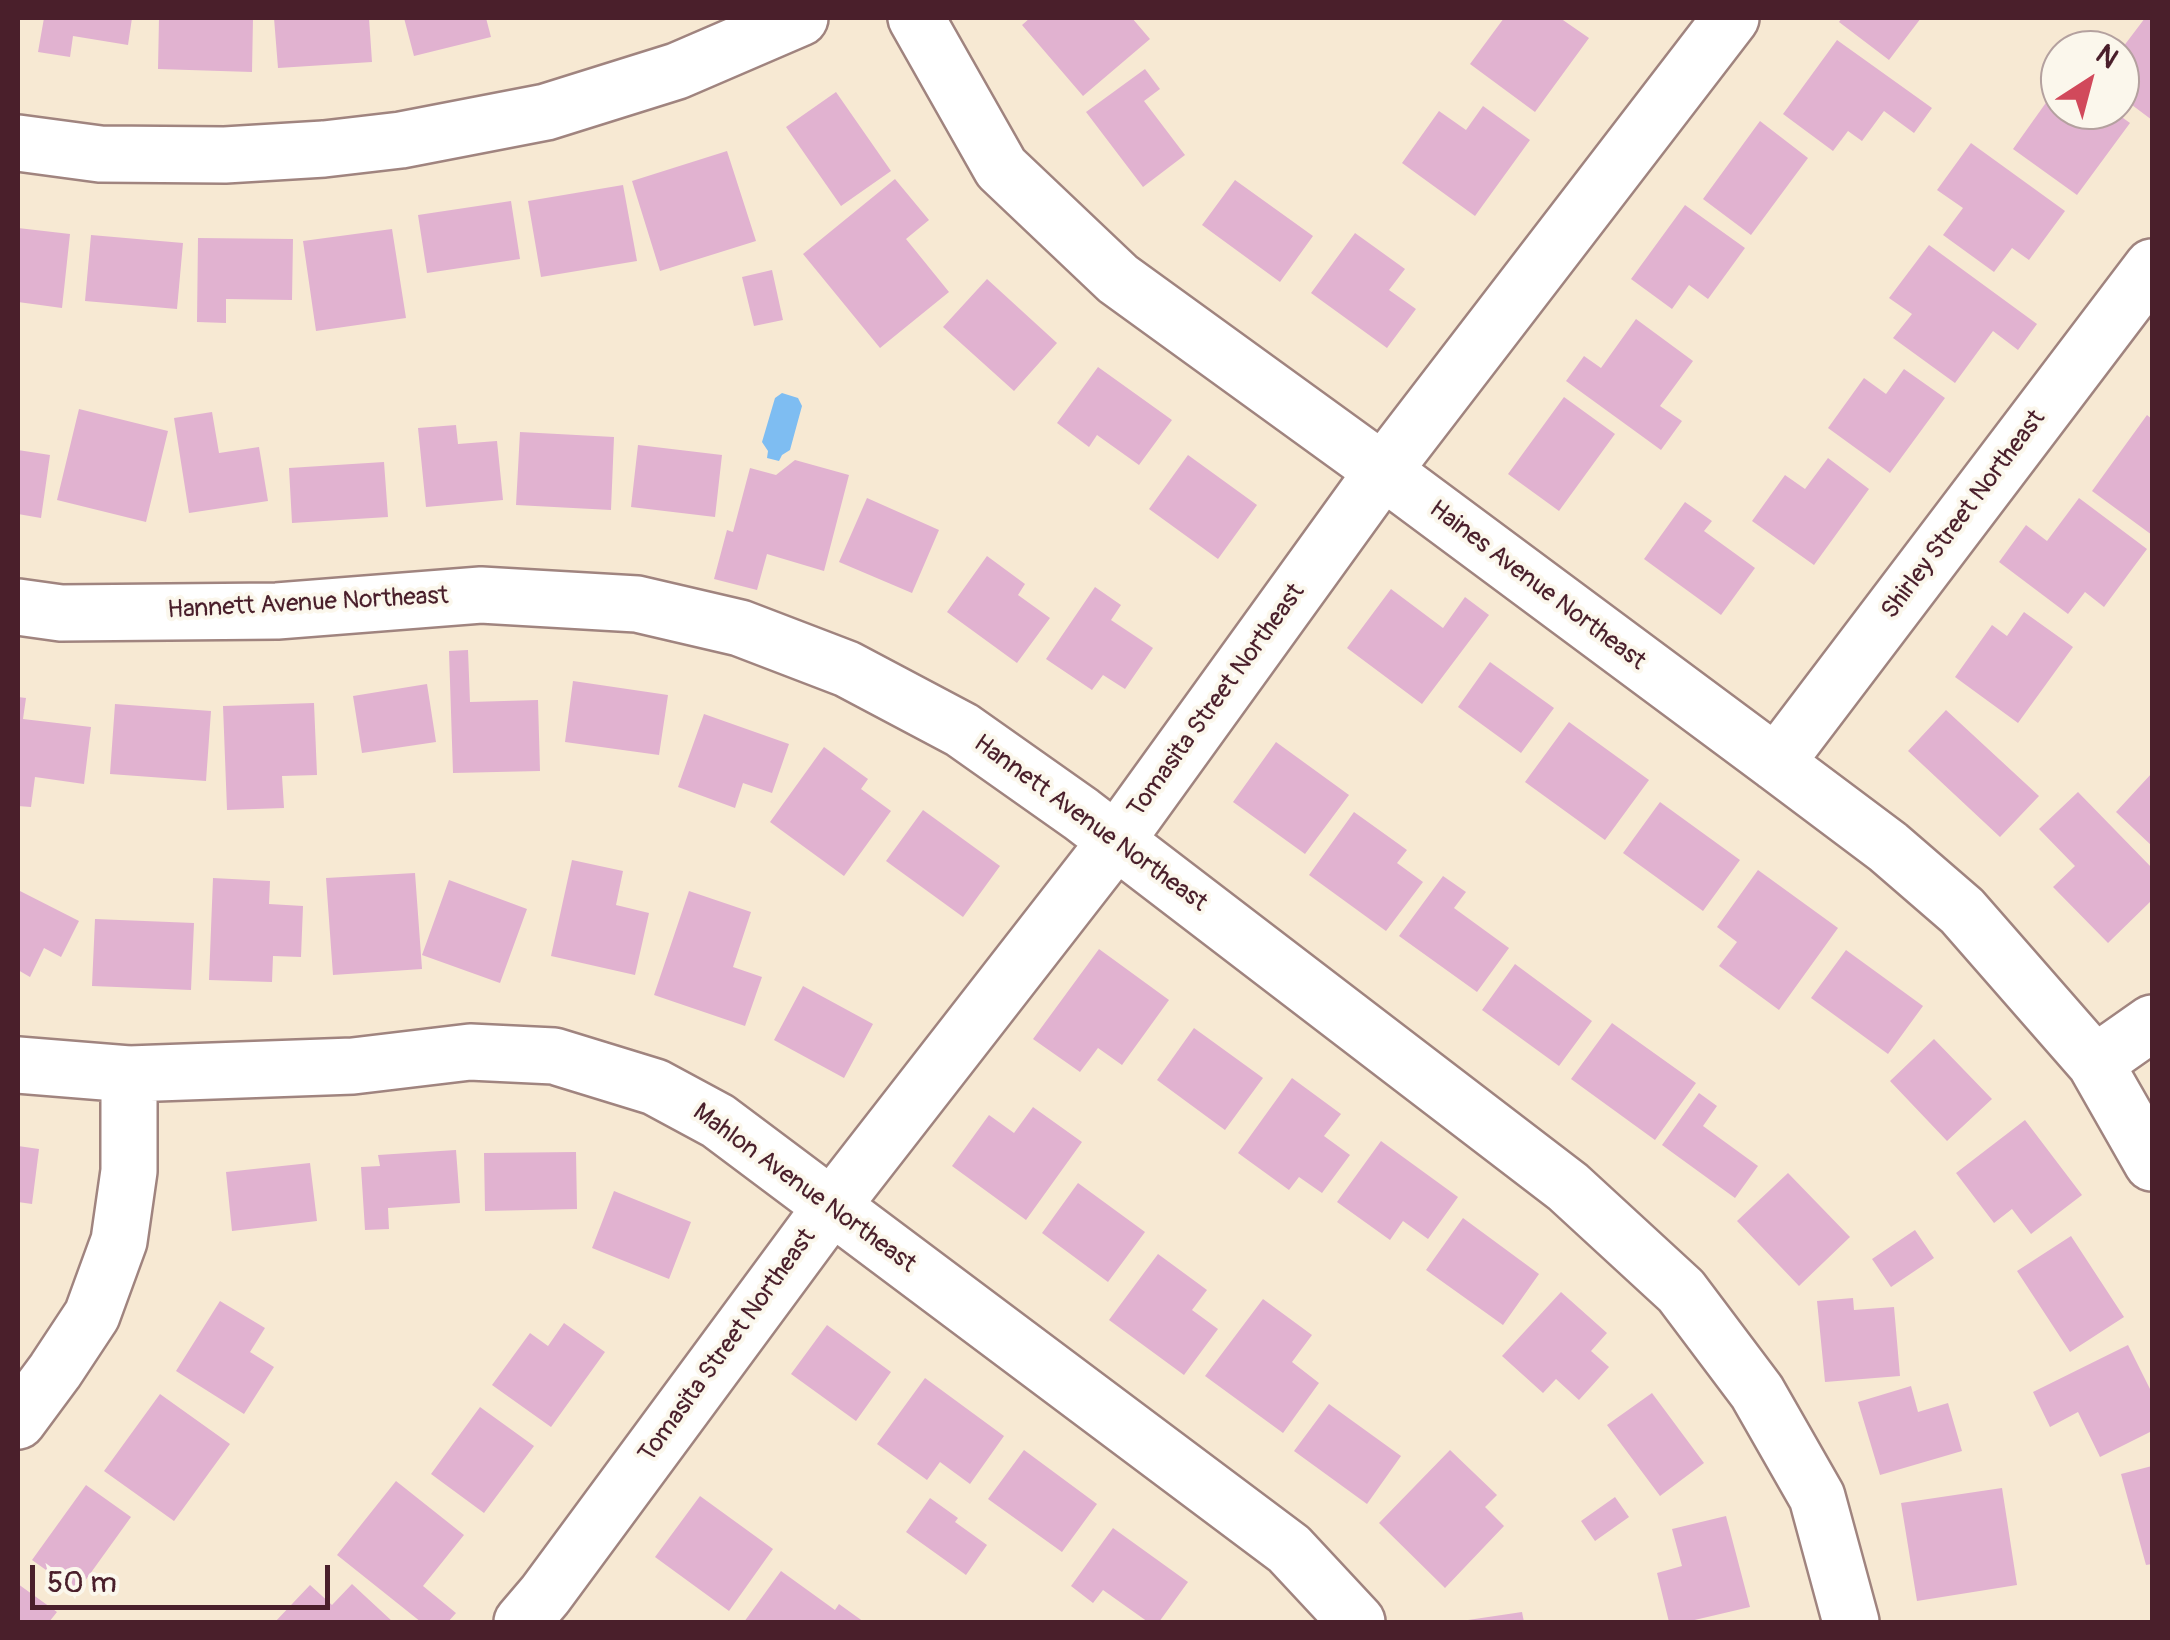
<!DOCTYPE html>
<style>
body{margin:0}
#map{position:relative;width:2170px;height:1640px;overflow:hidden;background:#f7e9d3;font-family:Pangolin,sans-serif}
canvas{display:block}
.frame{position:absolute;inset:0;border:20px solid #4a1f2b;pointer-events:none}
.north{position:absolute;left:2040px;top:30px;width:100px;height:100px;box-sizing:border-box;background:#fbf7ec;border:2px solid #b4a19f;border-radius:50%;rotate:36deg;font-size:28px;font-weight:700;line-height:40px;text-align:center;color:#4a1f2b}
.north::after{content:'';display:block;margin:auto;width:35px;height:45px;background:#d1495b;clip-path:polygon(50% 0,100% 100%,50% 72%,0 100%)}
.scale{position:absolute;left:30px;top:1565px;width:300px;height:45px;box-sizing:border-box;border:5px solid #4a1f2b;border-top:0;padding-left:12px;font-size:30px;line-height:35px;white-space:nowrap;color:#4a1f2b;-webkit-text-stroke:8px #fbf7ec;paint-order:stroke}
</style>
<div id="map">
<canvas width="2170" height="1640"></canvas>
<div class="frame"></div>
<div class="north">N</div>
<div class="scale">50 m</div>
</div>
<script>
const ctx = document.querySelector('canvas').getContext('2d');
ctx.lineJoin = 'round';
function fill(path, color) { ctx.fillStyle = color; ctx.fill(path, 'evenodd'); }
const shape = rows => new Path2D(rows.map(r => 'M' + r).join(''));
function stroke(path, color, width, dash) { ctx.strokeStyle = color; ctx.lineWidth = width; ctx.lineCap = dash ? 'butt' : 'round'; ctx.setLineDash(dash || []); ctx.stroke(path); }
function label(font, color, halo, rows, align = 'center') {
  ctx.font = font + ' Pangolin,sans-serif'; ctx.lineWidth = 8; ctx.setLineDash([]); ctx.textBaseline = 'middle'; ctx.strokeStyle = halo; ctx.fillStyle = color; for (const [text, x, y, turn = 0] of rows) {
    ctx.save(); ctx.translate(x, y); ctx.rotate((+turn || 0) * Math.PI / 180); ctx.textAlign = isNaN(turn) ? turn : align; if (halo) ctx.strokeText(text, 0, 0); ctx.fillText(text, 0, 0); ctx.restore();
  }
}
fill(shape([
 [782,393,798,398,802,406,790,450,782,455,779,461,767,458,768,451,762,442,775,398]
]), '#7ebdf2');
fill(shape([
 [44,18,132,18,128,45,73,36,70,57,38,52],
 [159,18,253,18,252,72,158,69],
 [274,18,369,18,372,62,278,68],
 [404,18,486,18,491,37,414,56],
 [1030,18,1132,18,1150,39,1083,96,1022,25],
 [1504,18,1560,18,1589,38,1535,112,1470,64],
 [1842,18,1921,18,1889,60,1839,22],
 [2145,18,2152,18,2152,120,2120,96,2120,89,2136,67,2120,55,2120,51],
 [1837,40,1932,108,1914,133,1884,111,1862,141,1848,131,1833,151,1783,114],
 [1145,69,1160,89,1144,101,1185,155,1143,187,1086,112],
 [2060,83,2060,110,2112,110,2130,123,2077,195,2013,149],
 [836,92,891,171,841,206,786,127],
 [1483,106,1530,140,1475,216,1402,163,1439,111,1466,130],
 [1760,121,1808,158,1751,235,1703,199],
 [1971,143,2065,211,2029,260,2012,248,1994,272,1943,235,1963,208,1937,190],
 [727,151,756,241,660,271,632,181],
 [895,179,929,220,906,239,949,292,880,348,803,254],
 [1235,180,1313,236,1280,282,1202,225],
 [623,185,637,261,541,277,528,201],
 [511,201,520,259,427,273,418,215],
 [1685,205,1745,248,1708,299,1689,285,1672,309,1631,279],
 [18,228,70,234,62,308,18,302],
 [392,229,406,318,316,331,303,241],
 [1355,233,1405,269,1389,290,1416,309,1387,348,1311,293],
 [91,235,183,243,177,309,85,301],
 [198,238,293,239,292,300,226,299,226,323,197,322],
 [1929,245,2037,324,2018,350,1993,331,1955,383,1893,338,1912,314,1889,298],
 [772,270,783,320,754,326,742,277],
 [987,279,1057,343,1014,391,943,327],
 [1636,319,1693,361,1660,406,1682,421,1661,450,1566,381,1584,356,1601,368],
 [1098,367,1172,420,1139,465,1097,435,1089,447,1057,423],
 [1904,369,1945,398,1890,473,1828,428,1864,378,1886,394],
 [1564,397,1615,434,1559,511,1508,474],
 [79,409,168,431,146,522,57,500],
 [212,412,219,453,259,447,268,501,189,513,174,418],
 [2147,415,2152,419,2152,535,2092,491],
 [456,425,458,444,497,441,503,500,426,507,418,428],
 [520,432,614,437,611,510,516,505],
 [638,445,722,455,715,517,631,507],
 [18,450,50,455,41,518,18,514],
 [1188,455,1257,505,1218,559,1149,509],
 [1828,458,1869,489,1814,565,1752,521,1785,475,1805,489],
 [795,460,849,475,824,571,767,554,757,590,714,579,727,530,733,532,750,468,776,475],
 [384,462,388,517,292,523,289,468],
 [867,498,939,530,912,593,839,562],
 [2079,498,2147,549,2104,607,2085,592,2068,614,1999,562,2026,525,2047,541],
 [1685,502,1712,521,1704,531,1755,568,1721,615,1644,559],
 [987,556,1025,584,1018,595,1050,618,1017,663,947,612],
 [1095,587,1121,605,1111,620,1153,648,1125,689,1103,675,1092,690,1046,659],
 [1391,589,1443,628,1465,597,1489,615,1422,704,1347,648],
 [2024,612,2073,647,2018,723,1955,677,1992,625,2007,636],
 [468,650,470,702,538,700,540,771,453,773,449,651],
 [1490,662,1554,708,1521,753,1458,707],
 [573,681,668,695,659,755,565,742],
 [427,684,436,742,362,753,353,696],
 [18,697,26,698,23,719,91,727,84,784,35,777,31,807,18,806],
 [314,703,317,775,282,776,284,808,227,810,223,706],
 [115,704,211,711,206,781,110,774],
 [1946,710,2039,796,2000,837,1908,751],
 [704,714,789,744,772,793,743,783,735,808,678,787],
 [1569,722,1649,780,1605,840,1525,782],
 [1276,742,1349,795,1305,854,1233,802],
 [824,747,868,779,861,789,891,811,844,876,770,822],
 [2152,773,2152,846,2116,812],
 [2078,792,2152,868,2152,900,2108,943,2053,887,2075,866,2039,829],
 [1660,802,1740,860,1703,911,1623,853],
 [923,810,1000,866,963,917,886,861],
 [1354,812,1407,850,1397,863,1423,882,1386,931,1309,875],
 [572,860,623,871,616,905,649,913,635,975,551,956],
 [1758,870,1838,928,1779,1010,1719,966,1737,942,1717,927],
 [415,873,422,969,333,975,326,878],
 [1443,876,1466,892,1454,908,1509,948,1477,992,1399,936],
 [213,878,270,881,269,904,303,906,301,957,273,956,272,982,209,980],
 [449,880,527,909,500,983,422,955],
 [18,890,79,921,61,957,44,948,30,977,18,970],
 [689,891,751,912,733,967,762,977,745,1026,654,995],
 [95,919,194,923,191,990,92,986],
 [1099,949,1169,1000,1122,1065,1098,1048,1080,1072,1033,1039],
 [1846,950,1923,1006,1888,1054,1811,998],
 [1515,964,1592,1021,1559,1066,1482,1010],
 [803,986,873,1024,844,1078,774,1040],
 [1612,1023,1696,1083,1655,1140,1571,1079],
 [1194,1028,1263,1078,1225,1130,1157,1080],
 [1934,1039,1992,1099,1947,1141,1890,1081],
 [1292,1078,1341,1114,1324,1136,1350,1155,1322,1193,1299,1177,1289,1190,1238,1153],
 [1699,1093,1717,1106,1703,1126,1758,1166,1735,1198,1662,1145],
 [1033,1107,1082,1142,1026,1220,952,1166,989,1115,1014,1133],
 [2025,1120,2082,1195,2031,1234,2012,1209,1994,1223,1956,1173],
 [1381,1141,1458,1197,1428,1239,1403,1221,1390,1240,1337,1202],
 [18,1146,39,1149,32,1204,18,1202],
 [456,1150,460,1203,388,1208,389,1229,365,1230,361,1167,380,1166,378,1155],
 [576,1152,577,1209,485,1211,484,1153],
 [310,1163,317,1221,232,1231,226,1172],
 [1788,1173,1850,1237,1799,1286,1737,1221],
 [1078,1183,1145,1232,1108,1282,1042,1233],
 [614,1191,691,1222,669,1279,592,1248],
 [1463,1218,1539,1274,1503,1325,1426,1270],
 [1915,1230,1934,1258,1891,1287,1872,1259],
 [2071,1236,2124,1317,2070,1352,2017,1271],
 [1158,1254,1207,1290,1192,1310,1218,1329,1184,1375,1109,1320],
 [1561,1292,1607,1333,1591,1351,1609,1367,1579,1400,1556,1379,1543,1393,1502,1356],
 [1853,1298,1854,1310,1894,1307,1900,1376,1825,1382,1817,1301],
 [1263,1299,1312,1335,1292,1362,1319,1383,1283,1433,1205,1376],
 [220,1301,265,1328,250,1352,274,1367,244,1414,176,1371],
 [564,1323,605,1352,551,1427,492,1385,530,1333,548,1346],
 [827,1325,891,1372,856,1421,791,1374],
 [2128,1345,2152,1393,2152,1431,2100,1457,2078,1412,2050,1427,2033,1392],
 [925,1378,1004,1436,970,1484,940,1462,927,1480,877,1444],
 [1911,1386,1918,1412,1948,1403,1962,1451,1880,1475,1858,1402],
 [1652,1393,1704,1463,1660,1496,1607,1425],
 [160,1394,230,1444,174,1521,104,1471],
 [1329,1404,1401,1456,1367,1504,1294,1451],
 [480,1407,534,1446,484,1513,431,1474],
 [1024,1450,1097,1504,1062,1552,988,1499],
 [1450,1450,1497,1495,1485,1507,1504,1526,1445,1588,1379,1523],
 [2152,1466,2152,1564,2146,1565,2121,1474],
 [396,1481,464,1535,423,1586,456,1613,448,1622,421,1622,337,1555],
 [86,1485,131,1517,77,1592,32,1560],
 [2002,1488,2017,1585,1917,1601,1901,1503],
 [700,1496,773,1549,729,1611,655,1557],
 [1615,1497,1629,1517,1595,1541,1581,1521],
 [930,1498,958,1518,955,1522,987,1545,966,1575,906,1532],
 [1726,1516,1750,1607,1686,1622,1669,1622,1657,1573,1682,1566,1672,1529],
 [1113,1528,1188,1582,1159,1622,1148,1622,1103,1590,1093,1603,1071,1586],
 [781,1571,835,1610,839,1604,864,1622,744,1622],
 [18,1584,57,1612,49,1622,18,1622],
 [352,1584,393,1622,275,1622,310,1585,332,1605],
 [1522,1612,1524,1622,1468,1622,1468,1620]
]), '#e1b2d0');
const minor = shape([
 [916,18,1001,168,1118,279,1383,471,1776,763,1888,847,1962,911,2095,1063,2152,1163],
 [18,143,100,154,225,155,324,149,401,140,546,112,677,71,800,18],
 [18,607,61,613,277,611,481,595,637,604,740,628,847,669,962,730,1081,814,1568,1187,1681,1291,1757,1392,1817,1497,1851,1622],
 [1776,763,2152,267],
 [2095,1063,2152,1023],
 [18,1065,129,1074,353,1066,470,1052,554,1056,655,1087,718,1121,1289,1549,1357,1622],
 [18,1421,55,1371,92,1315,119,1241,129,1171,129,1074],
 [522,1622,545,1595,832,1206,1116,841,1383,471,1731,18]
]);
stroke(minor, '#a0847f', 60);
stroke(minor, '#fff', 55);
label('25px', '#4a1f2b', '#fbf7ec', [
 ["Shirley Street Northeast",1964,515,-53],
 ["Haines Avenue Northeast",1537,586,37],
 ["Hannett Avenue Northeast",308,604,-3],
 ["Tomasita Street Northeast",1217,701,-54],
 ["Hannett Avenue Northeast",1090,824,36],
 ["Mahlon Avenue Northeast",804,1189,36],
 ["Tomasita Street Northeast",728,1346,-54]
]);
</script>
